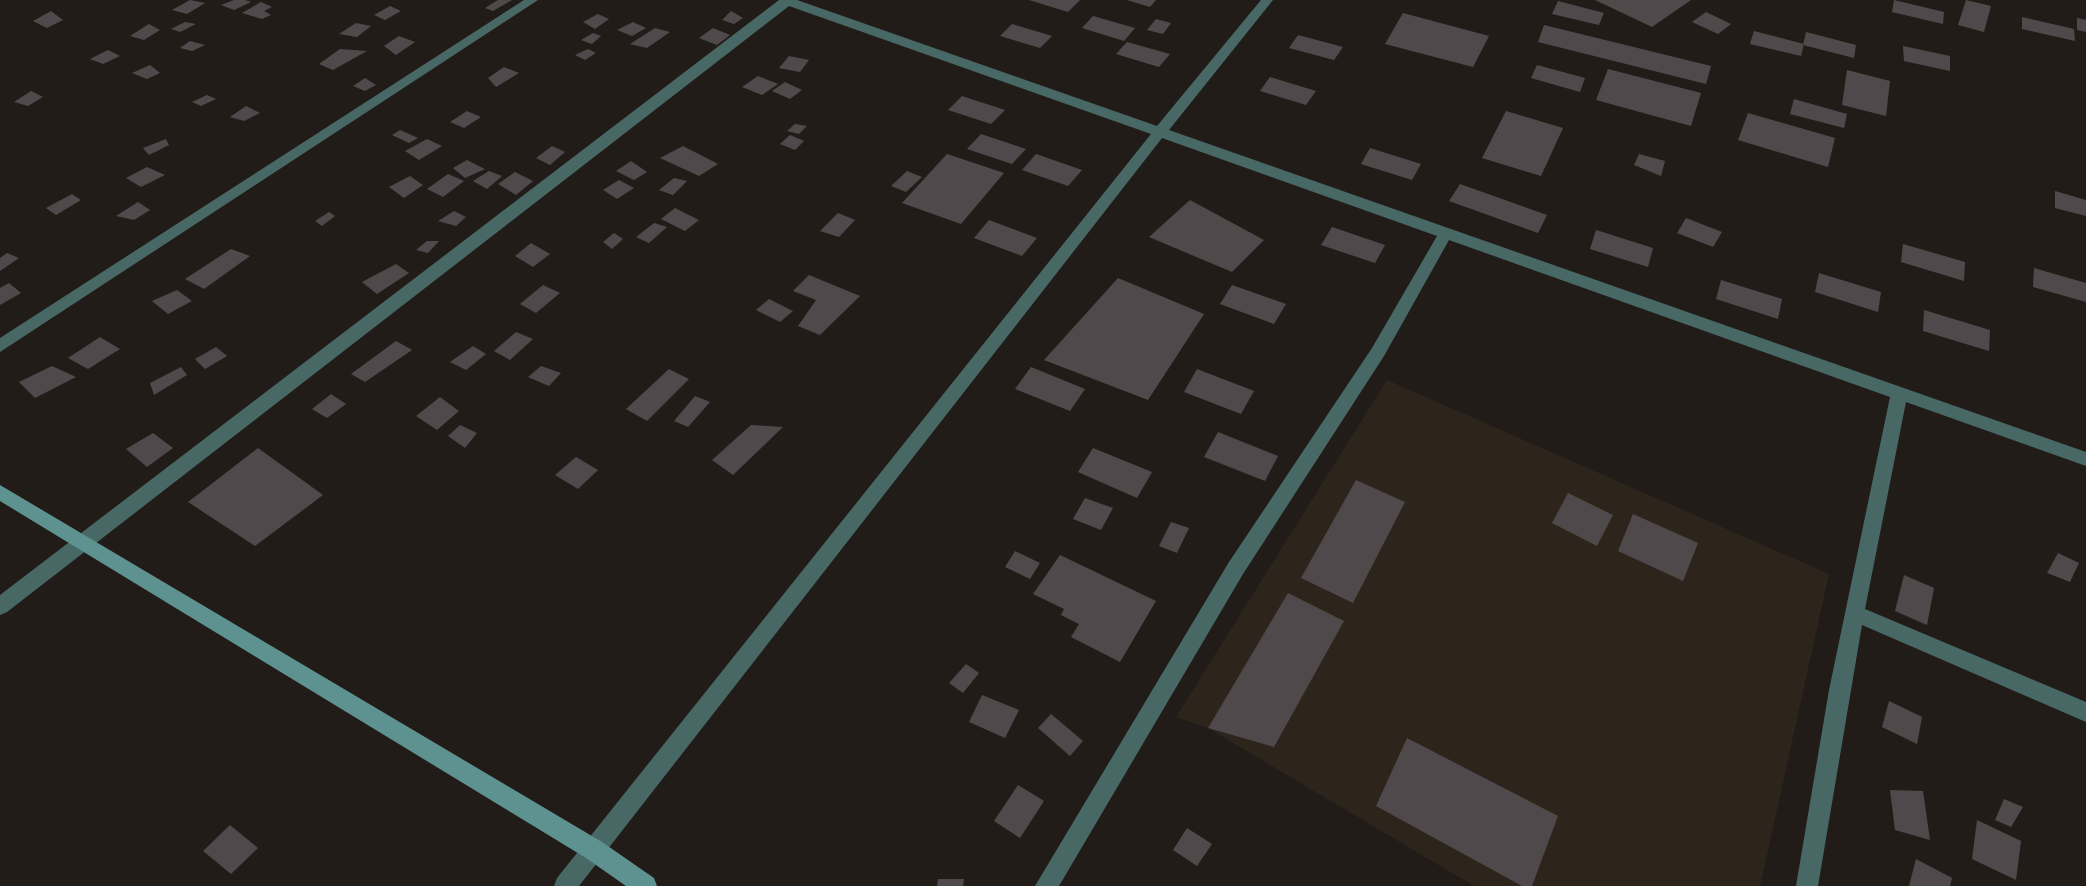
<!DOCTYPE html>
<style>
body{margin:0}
canvas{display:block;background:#211c18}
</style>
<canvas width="2086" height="886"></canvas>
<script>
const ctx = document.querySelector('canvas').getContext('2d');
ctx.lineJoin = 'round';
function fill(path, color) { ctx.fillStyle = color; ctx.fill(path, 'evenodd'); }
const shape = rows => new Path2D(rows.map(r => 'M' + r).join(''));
fill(shape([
 [1387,380,1829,574,1760,886,1474,886,1208,728,1176,717]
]), '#2d241b');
fill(shape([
 [190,0,205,3,187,14,172,10],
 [234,0,245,0,251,2,234,10,221,5],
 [498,0,512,0,493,11,485,8],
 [1029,0,1080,0,1068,12],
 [1127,0,1156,0,1150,7],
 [1595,0,1691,0,1652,27],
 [1894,0,1944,12,1943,24,1892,12],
 [1966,0,1991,6,1984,32,1958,25],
 [1558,1,1604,13,1599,25,1552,14],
 [261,2,272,7,264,11,271,15,262,19,242,13],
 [390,6,401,11,385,20,374,15],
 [51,11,63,20,47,28,33,21],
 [731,11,743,18,734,24,722,20],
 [1706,12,1731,24,1718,34,1692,22],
 [1403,13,1489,36,1473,67,1385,44],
 [598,14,609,19,595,29,583,22],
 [1093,16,1135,28,1124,41,1082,28],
 [2022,17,2074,29,2075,41,2022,29],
 [2077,18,2086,20,2086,32,2077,30],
 [1156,19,1171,23,1163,34,1147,30],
 [185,22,196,24,180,32,171,29],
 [633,22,646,28,632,36,617,30],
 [356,23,371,26,357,37,339,34],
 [149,24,160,30,144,40,130,36],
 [1012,24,1052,36,1040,48,1000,36],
 [1544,25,1711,66,1706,84,1538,42],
 [655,28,670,32,647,48,630,44],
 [713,28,730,35,717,45,699,38],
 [1754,31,1804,44,1801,56,1750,44],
 [1806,32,1856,45,1854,58,1803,45],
 [593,33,601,36,592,44,581,40],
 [1298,35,1343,47,1334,60,1289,48],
 [399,36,415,42,396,55,384,46],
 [190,41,205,45,192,51,180,48],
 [1127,42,1170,54,1159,67,1116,54],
 [1903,46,1950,56,1950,71,1904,61],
 [340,49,367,51,333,70,319,64],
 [588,49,596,53,585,60,575,55],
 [108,50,120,56,103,64,90,59],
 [789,56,809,60,800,72,779,68],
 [150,65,160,73,147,79,132,73],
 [1537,65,1585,78,1580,92,1531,78],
 [504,67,519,73,496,87,488,78],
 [1608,69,1701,93,1691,126,1596,100],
 [1847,70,1890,81,1886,116,1842,105],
 [758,76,778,84,762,95,742,87],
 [1270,77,1316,91,1306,105,1260,91],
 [365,78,376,85,365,91,353,86],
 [785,82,802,90,790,99,772,91],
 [31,91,43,97,28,106,14,102],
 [207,95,216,99,201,106,192,102],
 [962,96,1005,110,991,124,948,110],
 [1794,99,1847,114,1844,128,1790,114],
 [246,106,260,113,244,121,230,117],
 [467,111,481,117,464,128,450,122],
 [1506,111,1563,128,1541,176,1482,158],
 [1748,113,1835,138,1828,167,1738,140],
 [795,124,807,126,799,134,787,131],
 [400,130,418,138,409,143,392,135],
 [981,134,1026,149,1012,164,967,149],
 [790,135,804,141,795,150,780,144],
 [166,139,169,145,149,155,143,148],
 [427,139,442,146,419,160,405,151],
 [552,146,565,152,550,165,536,158],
 [683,146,718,164,699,176,660,158],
 [1370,148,1421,164,1412,180,1361,164],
 [947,154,1004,173,961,224,902,203],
 [1036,154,1082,170,1068,186,1022,170],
 [1639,154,1665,161,1661,176,1634,165],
 [467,160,485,169,465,178,453,168],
 [631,161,647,172,634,180,616,171],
 [147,167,165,175,141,187,126,178],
 [489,171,502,176,487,189,473,181],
 [907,171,922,177,906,192,891,186],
 [515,172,533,181,516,195,498,184],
 [448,174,464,181,443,197,427,189],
 [410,176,423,185,404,198,389,187],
 [674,178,687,181,673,195,659,190],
 [619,180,634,188,617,199,603,190],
 [1460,184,1547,215,1538,233,1449,201],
 [2055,191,2086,200,2086,216,2055,208],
 [72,194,81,200,56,215,46,208],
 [1190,200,1264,240,1232,272,1149,237],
 [138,202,150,210,134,220,116,216],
 [675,208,699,220,685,231,661,219],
 [454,211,466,217,456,226,438,221],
 [329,212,335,216,322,226,315,221],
 [838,213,855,220,839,237,820,231],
 [1686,218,1722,232,1713,247,1677,233],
 [989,220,1037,238,1022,256,974,238],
 [654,223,667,227,649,243,636,237],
 [1332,227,1385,245,1375,263,1321,245],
 [1596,230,1653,248,1648,267,1590,249],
 [614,233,623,239,612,249,603,242],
 [427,241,439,241,428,253,416,250],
 [531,243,550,254,533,267,515,256],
 [1903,244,1965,262,1964,281,1901,262],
 [231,249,250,256,204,289,185,279],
 [7,253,19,258,0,271,0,258],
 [396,264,409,273,377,294,362,282],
 [2034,268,2086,283,2086,302,2033,287],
 [1819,273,1881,292,1878,312,1815,292],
 [809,275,860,296,820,335,798,326,816,300,793,291],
 [1118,278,1204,314,1148,400,1044,360],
 [1721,280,1782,299,1778,319,1716,299],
 [9,283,21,293,0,305,0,288],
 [543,285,560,293,536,313,520,304],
 [1232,285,1286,304,1274,324,1220,304],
 [177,290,192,301,168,314,152,301],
 [769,299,793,311,780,322,756,310],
 [1924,310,1990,330,1989,351,1923,331],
 [516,332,533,339,510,360,494,351],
 [100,337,120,349,88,369,68,358],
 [396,341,412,350,365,382,351,374],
 [473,346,486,354,466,370,450,362],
 [216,347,227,356,205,369,195,359],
 [52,366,76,377,35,398,19,382],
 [541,366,561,373,549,386,528,377],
 [181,367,187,375,154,395,150,383],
 [1031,367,1085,389,1070,411,1015,389],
 [669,369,689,379,647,421,626,409],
 [1197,369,1254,391,1241,414,1184,392],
 [331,394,346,404,327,418,312,409],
 [695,396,710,402,688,427,674,421],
 [440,397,459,411,437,430,416,416],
 [460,425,477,433,465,448,448,436],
 [751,425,783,427,733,475,712,460],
 [1218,432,1278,456,1265,481,1204,457],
 [153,433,173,448,147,467,126,449],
 [258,448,323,495,255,546,188,502],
 [1093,448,1152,472,1137,498,1078,472],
 [576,457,598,470,578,489,555,475],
 [1356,480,1405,502,1353,603,1301,578],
 [1568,493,1613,515,1597,546,1552,523],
 [1085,498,1113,508,1101,530,1073,519],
 [1633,514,1698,543,1683,581,1618,551],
 [1171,522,1189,528,1177,553,1159,546],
 [1015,551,1040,563,1030,579,1005,567],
 [2058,553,2079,563,2070,582,2047,573],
 [1060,555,1156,601,1120,662,1071,637,1079,624,1061,615,1064,609,1033,594],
 [1904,575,1934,588,1927,625,1895,611],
 [1288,593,1344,621,1274,747,1208,728],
 [966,664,979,673,963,693,949,683],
 [982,695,1019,710,1005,738,969,722],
 [1889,701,1922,717,1917,744,1882,727],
 [1051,714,1083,741,1070,756,1038,728],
 [1407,738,1558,816,1532,886,1522,886,1376,806],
 [1018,785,1044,801,1020,838,994,821],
 [1890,790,1923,791,1930,840,1895,830],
 [2004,799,2023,807,2011,827,1995,820],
 [1977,820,2021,841,2016,880,1972,859],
 [230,825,258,848,231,874,203,851],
 [1187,828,1212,844,1197,866,1173,850],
 [1916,859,1952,878,1950,886,1909,886],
 [938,879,964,879,963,886,937,886]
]), '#50494b');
fill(shape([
 [524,0,538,0,0,352,0,338,524,0],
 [779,0,797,0,1157,126,1261,0,1273,0,1169,130,2086,452,2086,466,1906,402,1865,609,2086,702,2086,722,1862,625,1818,886,1796,886,1829,690,1890,397,1449,240,1384,356,1243,574,1059,886,1035,886,1229,562,1372,348,1437,236,1162,138,579,886,554,886,557,878,1151,134,789,6,7,612,0,615,0,595,779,0]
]), '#486866');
fill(shape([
 [0,485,602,842,654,878,657,886,626,886,586,858,0,501,0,485]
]), '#5e9290');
</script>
